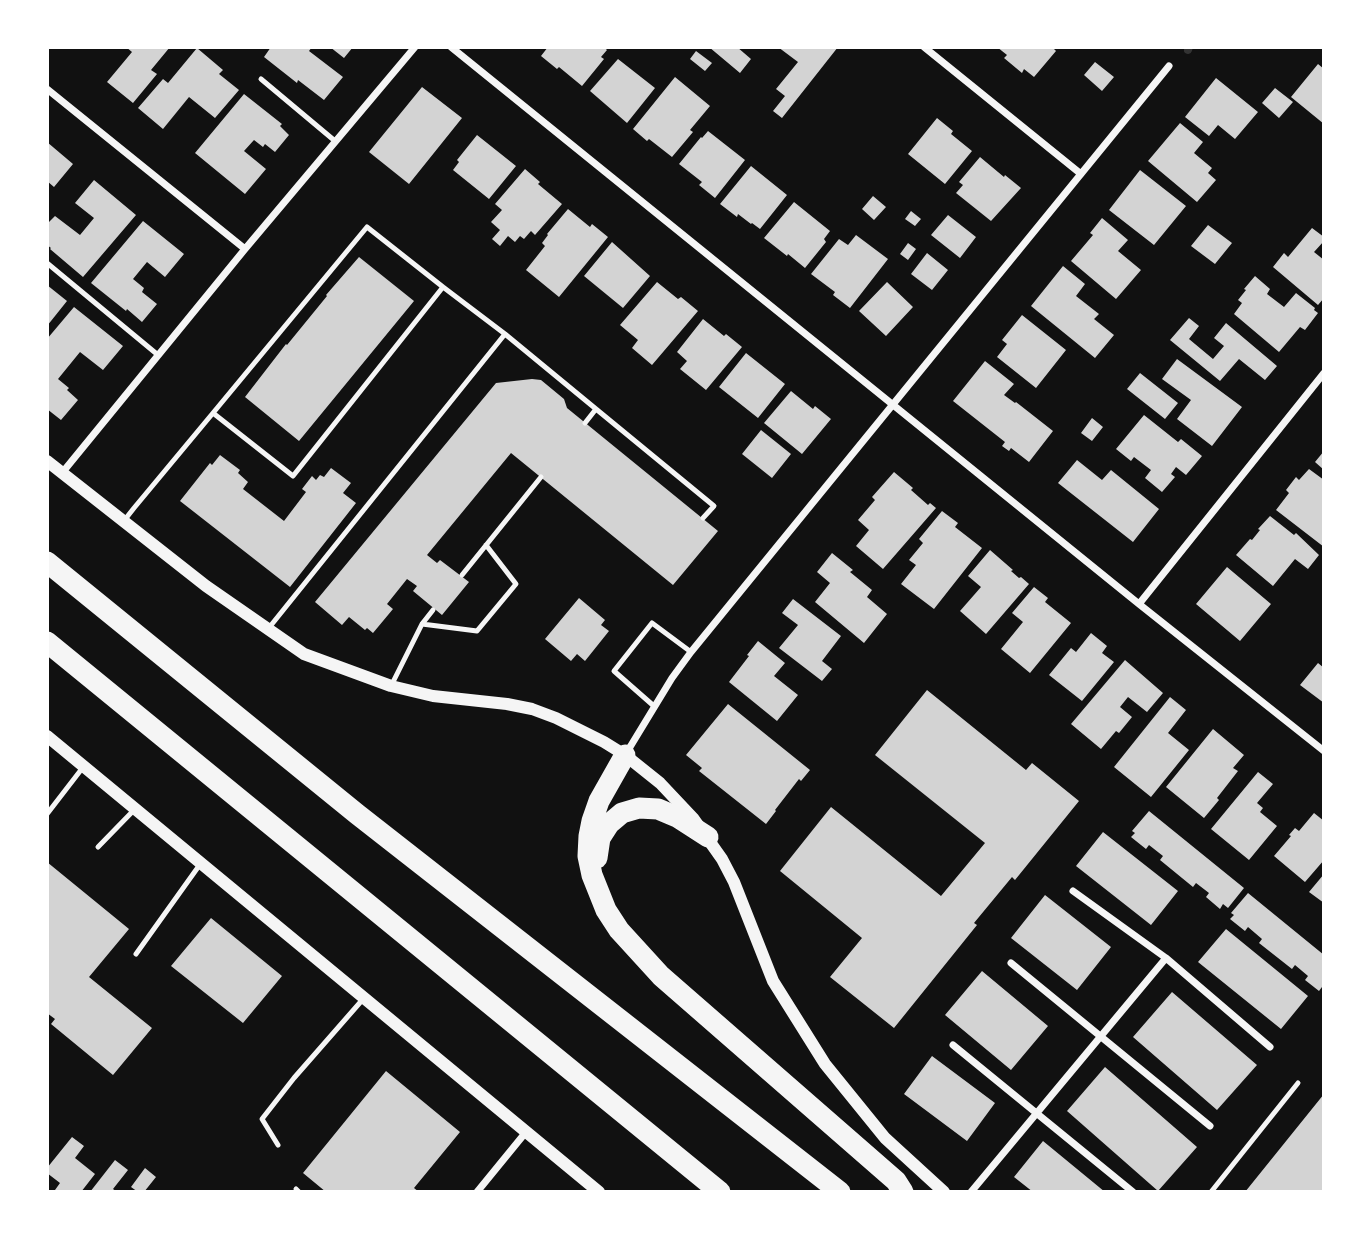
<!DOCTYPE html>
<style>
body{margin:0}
#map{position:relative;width:1371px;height:1239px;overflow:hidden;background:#111;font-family:"Work Sans",sans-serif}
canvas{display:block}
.frame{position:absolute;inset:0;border:49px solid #fff;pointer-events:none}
</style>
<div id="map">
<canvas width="1371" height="1239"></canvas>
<div class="frame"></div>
</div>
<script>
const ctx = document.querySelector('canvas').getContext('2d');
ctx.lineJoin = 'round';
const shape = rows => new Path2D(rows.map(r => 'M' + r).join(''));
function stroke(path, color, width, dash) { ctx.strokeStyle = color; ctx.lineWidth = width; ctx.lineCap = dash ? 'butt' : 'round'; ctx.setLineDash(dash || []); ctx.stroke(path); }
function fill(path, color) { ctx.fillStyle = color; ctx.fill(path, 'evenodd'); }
stroke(shape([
 [1188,50,1189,47]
]), '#333', 8);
fill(shape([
 [126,47,170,47,151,70,157,74,133,103,107,82,132,52],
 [271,47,312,47,309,51,343,77,324,100,298,80,297,83,264,57],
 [330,47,353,47,344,58],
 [548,47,604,47,607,50,601,57,604,59,582,86,559,67,557,69,541,56],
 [709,47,737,47,751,59,740,73],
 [778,47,838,47,782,118,773,111,785,96,776,89,798,62],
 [997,47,1052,47,1056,51,1034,77,1024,69,1022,73,1004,58,1007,55],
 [197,48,223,70,219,74,239,90,215,118,189,97,163,129,138,108,163,79,168,83],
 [696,51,712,63,705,71,690,59],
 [618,59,655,88,627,123,590,91],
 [1095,62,1114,77,1102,91,1084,75],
 [1318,64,1324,69,1324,124,1291,97],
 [675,77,710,106,690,130,693,132,672,157,649,139,647,141,633,129],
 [1216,78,1258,112,1235,139,1218,125,1209,136,1185,117],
 [422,87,462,118,409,184,369,152],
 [1275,88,1293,102,1279,118,1262,103],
 [244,94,282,124,280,126,289,135,275,152,265,144,263,147,254,140,244,151,266,169,245,194,195,153],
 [937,118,953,131,951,134,972,151,945,184,908,154],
 [1180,123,1203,142,1194,153,1212,168,1208,173,1216,180,1197,202,1148,161],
 [708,131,745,160,715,198,699,185,702,182,679,164,701,137,702,138],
 [477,135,516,166,489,199,453,170,459,162,457,160],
 [47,142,73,164,54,187,47,181],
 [980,157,1004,177,1005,175,1021,188,991,221,956,193,963,185,959,182],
 [751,166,787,195,760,229,752,223,751,224,738,214,737,217,720,204],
 [525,169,540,182,538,184,562,204,535,235,531,231,524,239,520,236,515,242,508,236,500,246,492,239,500,230,491,222,502,210,495,204],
 [1140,170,1186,206,1154,245,1109,210],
 [94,180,136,215,83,277,50,249,51,248,47,245,47,224,55,216,80,235,94,218,75,203],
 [873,196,886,207,874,220,862,209],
 [794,202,830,231,824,239,826,242,805,268,788,254,787,256,764,238],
 [568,209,590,227,592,224,608,237,559,297,526,270,545,246,542,243,548,235,547,234],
 [911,211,921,219,915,226,905,219],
 [948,215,976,237,960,258,931,235],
 [1102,218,1128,240,1118,251,1141,270,1116,299,1071,261,1093,235,1090,233],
 [143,221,184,254,165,277,147,262,133,279,144,288,142,292,157,304,142,322,127,309,126,311,91,283],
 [1208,225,1232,243,1215,264,1191,246],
 [1312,228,1324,237,1324,241,1314,252,1324,260,1324,298,1318,305,1273,267,1284,253,1288,257],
 [856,235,888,259,850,308,833,295,835,292,811,274,839,239,848,245],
 [612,242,650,276,623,308,584,276],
 [908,243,916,249,908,260,900,254],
 [927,253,948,270,932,290,911,274],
 [359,257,414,301,299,441,245,397,286,344,287,345,327,296,326,295],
 [1063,266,1085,284,1076,296,1099,314,1094,319,1114,335,1095,358,1031,306],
 [1255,276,1270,289,1267,294,1284,307,1296,293,1315,308,1314,310,1318,313,1305,330,1300,327,1279,352,1234,314,1242,303,1238,300,1246,290,1244,289],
 [657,282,678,299,681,297,698,311,652,365,632,348,638,340,620,325],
 [887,282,913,307,886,336,859,311],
 [47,285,67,301,47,326],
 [74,307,123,346,103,370,80,352,58,379,69,388,67,390,78,400,61,420,47,409,47,339],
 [1022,315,1066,350,1036,388,997,357,1007,344,1002,340],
 [1189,318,1199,326,1189,339,1213,359,1224,346,1214,338,1226,323,1277,366,1265,380,1239,359,1220,381,1170,340],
 [703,319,724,336,726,334,742,347,706,390,680,369,687,361,677,352],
 [746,353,785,384,758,418,719,387],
 [1177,359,1242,407,1212,446,1177,419,1191,400,1162,379],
 [985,361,1014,384,1004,395,1015,403,1016,402,1053,431,1029,462,1011,448,1009,451,1002,446,1005,442,953,401],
 [1140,373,1178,403,1165,419,1127,389],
 [532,379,541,380,564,399,567,408,718,531,673,585,511,453,427,555,437,563,440,560,469,582,442,615,413,591,417,586,407,579,387,604,393,609,373,633,367,628,365,630,349,617,342,625,315,602,496,383],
 [791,391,813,409,815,406,831,419,802,454,764,423],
 [1144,415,1178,442,1181,439,1202,456,1186,475,1176,467,1171,474,1175,477,1162,492,1145,478,1151,470,1134,457,1131,461,1116,449],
 [1092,418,1103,427,1092,441,1081,433],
 [761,430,791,454,772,478,742,454],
 [1324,451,1324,470,1315,462],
 [220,455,240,470,238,473,248,482,243,489,284,521,306,492,302,489,312,476,316,480,320,475,324,477,331,468,351,483,343,493,356,503,290,587,180,501,210,463,212,465],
 [1077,460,1102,480,1111,470,1159,509,1133,542,1058,483],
 [1309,469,1324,480,1324,547,1276,510,1289,493,1286,490,1296,477,1299,480],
 [894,472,913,488,911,490,928,505,930,503,936,508,883,569,856,546,869,530,858,520,875,500,872,497],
 [942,511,958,523,955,527,982,548,934,609,901,584,916,565,909,560,923,543,919,539],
 [1270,516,1294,535,1296,533,1319,555,1308,569,1295,559,1273,586,1236,555,1250,539,1252,540,1260,530,1258,529],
 [990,550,1013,570,1011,571,1019,578,1021,577,1029,584,986,634,960,611,981,587,968,576],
 [832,553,853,570,850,572,872,590,867,597,887,614,864,643,815,602,830,583,817,572],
 [1227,567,1271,604,1240,641,1196,604],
 [1034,587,1048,598,1045,602,1071,623,1030,673,1001,649,1023,622,1012,613],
 [579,598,605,620,601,625,609,631,585,661,577,654,571,661,545,639],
 [793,599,841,636,822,661,832,669,822,681,779,648,798,625,782,613],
 [1091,633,1107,646,1102,653,1114,662,1082,701,1049,675,1071,648,1076,652],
 [758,641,785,663,774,676,798,695,777,721,729,682,749,656,747,655],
 [1125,660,1163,693,1147,712,1128,697,1120,707,1132,717,1119,733,1116,731,1101,749,1071,724],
 [1318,663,1324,668,1324,703,1300,685],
 [927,690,1026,770,1032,763,1079,801,1015,880,1012,877,974,923,977,925,894,1028,830,977,862,938,780,871,831,807,941,896,985,843,875,755],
 [1170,697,1186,710,1168,733,1189,750,1151,797,1114,767],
 [728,704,810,770,801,781,799,779,775,810,776,811,766,824,699,771,702,768,686,755],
 [1213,729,1244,755,1233,768,1238,771,1217,798,1219,800,1204,818,1166,787],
 [1258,772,1273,784,1257,803,1263,808,1260,812,1277,826,1249,860,1211,829],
 [1149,811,1244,888,1228,908,1223,904,1220,909,1206,897,1209,893,1196,883,1193,887,1160,860,1163,856,1149,845,1146,849,1131,837,1135,833,1132,831],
 [1314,813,1324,821,1324,860,1305,882,1274,856,1291,836,1289,835,1295,828,1299,831],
 [1103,832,1178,891,1151,925,1076,866],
 [47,862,129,929,89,977,152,1028,113,1075,51,1024,55,1019,47,1013],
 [1324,874,1324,903,1309,892],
 [1248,893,1324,955,1324,988,1322,987,1319,991,1305,980,1308,976,1295,965,1292,969,1259,943,1262,939,1248,927,1245,931,1230,919,1234,915,1231,913],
 [1045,895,1111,947,1077,990,1011,938],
 [211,918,282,976,243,1023,171,966],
 [1226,929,1308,996,1281,1029,1198,962],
 [982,971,1048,1026,1011,1070,945,1015],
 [1172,992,1257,1065,1217,1110,1133,1037],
 [932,1056,995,1103,967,1141,904,1094],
 [1105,1067,1197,1147,1158,1191,1067,1111],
 [386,1071,460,1132,414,1188,419,1192,326,1192,303,1173],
 [1324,1094,1324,1192,1245,1192],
 [72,1137,84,1146,75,1158,95,1174,81,1192,57,1192,55,1190,60,1183,47,1173,47,1168],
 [1043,1141,1105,1192,1033,1192,1014,1177],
 [115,1160,128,1170,113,1189,117,1192,90,1192],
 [145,1168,156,1177,144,1192,138,1192,131,1187]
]), '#d3d3d3');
stroke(shape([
 [261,79,335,141],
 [47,263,158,355],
 [443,287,505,334,596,409],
 [585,423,596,409,714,506,703,518],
 [123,522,134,508,213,413,367,227,443,287,293,476,213,413],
 [462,575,541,477],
 [422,624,477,631,516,584,486,545],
 [268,629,505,334],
 [391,686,422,624,433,610],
 [655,707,614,671,652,623,691,652],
 [47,814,84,766],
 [98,847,135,809],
 [136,954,201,863],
 [278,1145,262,1119,294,1078,364,998],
 [296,1189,299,1192],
 [1211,1192,1298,1083]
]), '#f5f5f5', 5);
stroke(shape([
 [451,47,1139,604,1324,751],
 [924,47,1081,174],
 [47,89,245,249],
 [62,473,245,249,415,47],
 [1139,604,1324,373],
 [627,752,672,678,691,652,1169,66],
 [1073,891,1166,958,1270,1047],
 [1011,963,1210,1126],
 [953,1045,1133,1192],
 [477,1192,526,1132],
 [971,1192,1166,958]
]), '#f5f5f5', 7);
stroke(shape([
 [47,461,206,586,304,654,391,686,433,696,507,704,532,709,556,718,604,742,625,755,660,783,693,818,722,859,734,882,773,981,825,1064,885,1138,944,1192],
 [47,736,599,1192]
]), '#f5f5f5', 12);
stroke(shape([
 [47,562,357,814,840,1192],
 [47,642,720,1192],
 [625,755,599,801,592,821,589,836,588,856,592,875,606,910,619,930,661,976,896,1181,903,1192],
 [597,858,600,838,609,824,622,813,639,808,658,809,677,817,708,837]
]), '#f5f5f5', 21);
</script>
